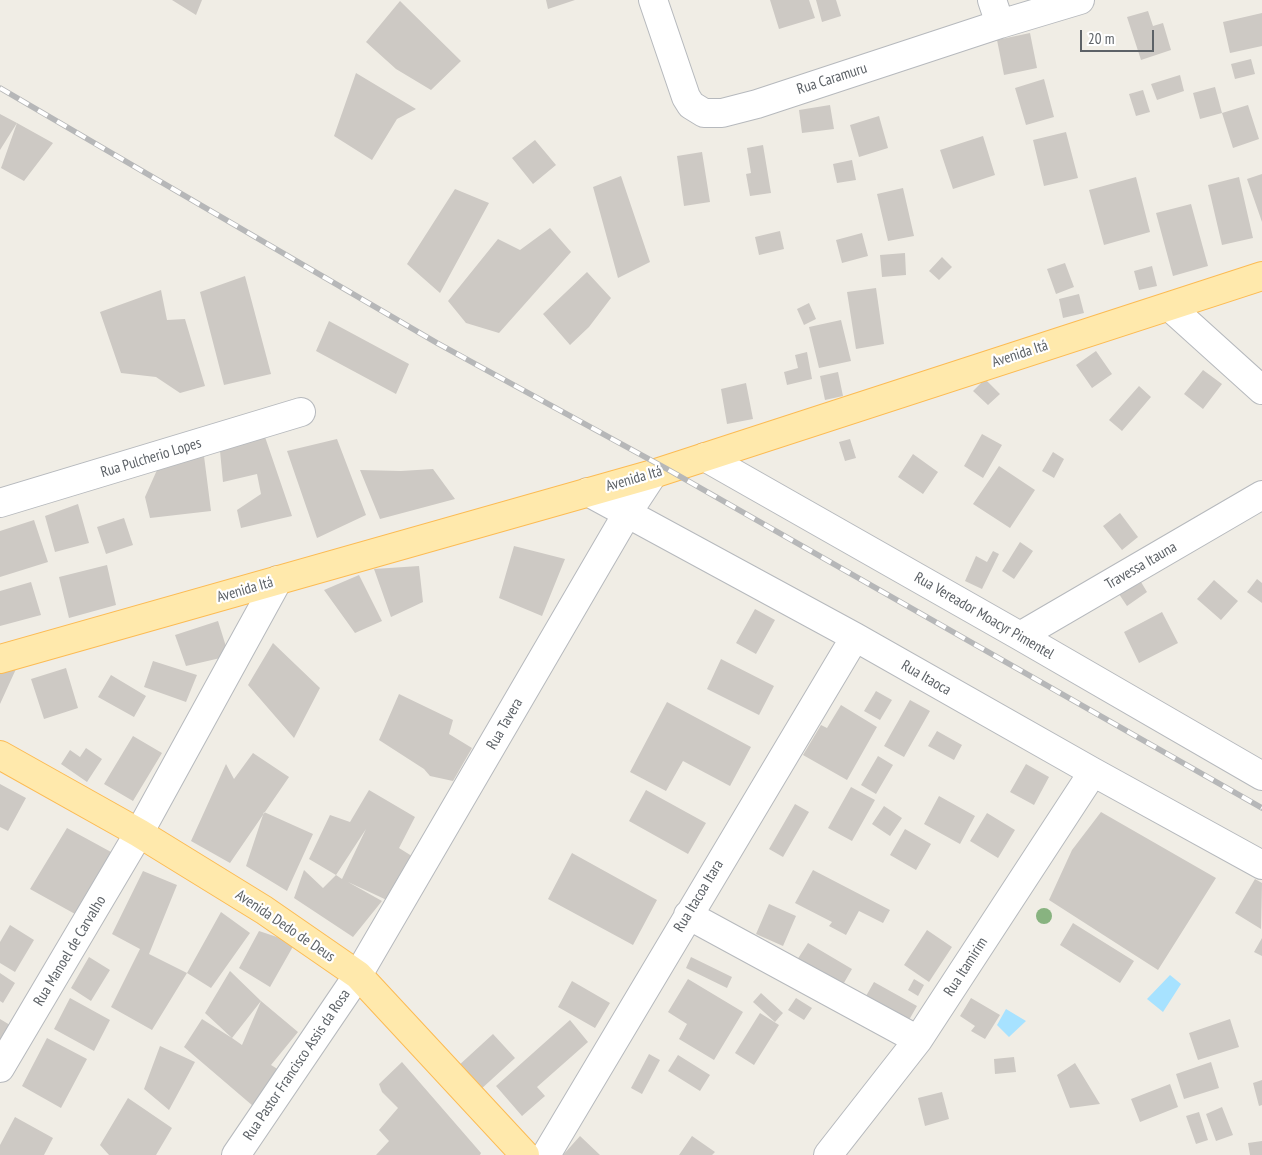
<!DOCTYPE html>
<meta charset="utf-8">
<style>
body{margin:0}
#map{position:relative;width:1262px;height:1155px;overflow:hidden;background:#f0ede5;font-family:"PT Sans Narrow",sans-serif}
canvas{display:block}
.scale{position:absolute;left:1080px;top:30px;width:74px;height:22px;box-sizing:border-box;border:2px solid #5d6267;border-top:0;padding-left:6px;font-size:15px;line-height:18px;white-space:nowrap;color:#5d6267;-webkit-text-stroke:4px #fff;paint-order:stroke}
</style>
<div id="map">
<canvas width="1262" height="1155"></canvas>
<div class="scale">20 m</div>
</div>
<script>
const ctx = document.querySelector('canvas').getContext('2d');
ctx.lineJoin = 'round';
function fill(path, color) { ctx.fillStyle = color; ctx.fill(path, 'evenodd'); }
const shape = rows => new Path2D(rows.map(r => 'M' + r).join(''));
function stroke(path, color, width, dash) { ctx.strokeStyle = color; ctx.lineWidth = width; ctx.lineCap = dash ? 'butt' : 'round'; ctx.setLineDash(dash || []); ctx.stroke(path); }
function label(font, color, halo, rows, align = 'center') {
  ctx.font = font + ' "PT Sans Narrow",sans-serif'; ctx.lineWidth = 4.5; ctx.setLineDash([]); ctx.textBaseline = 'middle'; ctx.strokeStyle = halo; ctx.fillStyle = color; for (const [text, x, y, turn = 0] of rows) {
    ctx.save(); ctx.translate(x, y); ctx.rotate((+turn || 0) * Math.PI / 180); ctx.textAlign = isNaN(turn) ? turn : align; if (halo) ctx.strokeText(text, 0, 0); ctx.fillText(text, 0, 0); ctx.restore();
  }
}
fill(shape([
 [1170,975,1181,984,1163,1012,1147,999],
 [1006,1009,1026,1021,1009,1037,997,1025]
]), '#a7e2ff');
fill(shape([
 [172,0,202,0,196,15],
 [546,0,575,0,548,9],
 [770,0,809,0,815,18,779,29],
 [816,0,836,0,841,16,822,22],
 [400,1,461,61,431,90,396,69,366,42],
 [1148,11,1153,26,1163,23,1171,50,1141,60,1127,17],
 [1262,13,1262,46,1230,53,1223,22],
 [1030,33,1037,68,1004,75,997,40],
 [1251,59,1255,74,1235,79,1231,64],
 [356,73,416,109,397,119,372,160,334,136],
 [1180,75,1184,91,1157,100,1151,84],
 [1044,79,1054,117,1026,125,1015,88],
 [1215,87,1222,113,1200,119,1193,93],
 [1143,90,1150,112,1136,116,1129,94],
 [830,105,834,129,802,133,799,110],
 [1248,105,1259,139,1233,148,1222,113],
 [0,114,17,123,0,150],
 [879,116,888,148,859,157,850,125],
 [17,123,53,143,24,181,1,168],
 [1066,132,1078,178,1044,186,1033,140],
 [983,136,995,175,953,189,940,150],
 [535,140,556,165,533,184,512,158],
 [763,145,771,193,750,196,746,174,751,173,747,148],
 [702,152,710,202,684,206,677,156],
 [852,160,856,180,837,183,833,164],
 [1262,174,1262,222,1247,179],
 [621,176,650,262,618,278,593,187],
 [1136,177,1150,232,1104,245,1089,190],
 [1239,177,1253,238,1222,245,1208,185],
 [903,188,914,236,888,241,877,194],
 [455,189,489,203,440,293,407,264],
 [1191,204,1208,266,1173,276,1156,213],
 [550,228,571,252,499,333,466,323,448,301,498,239,520,250],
 [780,231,784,249,759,255,755,237],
 [862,233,868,256,842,263,836,240],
 [905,253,906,275,882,277,880,255],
 [942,257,952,267,939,280,929,271],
 [1065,263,1074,287,1056,294,1047,269],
 [1152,266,1157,286,1139,290,1134,271],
 [587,272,611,298,589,327,570,345,543,314],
 [245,276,271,374,224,385,200,292],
 [876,288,884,344,856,349,847,292],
 [161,290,167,320,185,319,205,386,180,393,156,377,121,373,100,312],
 [1079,294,1084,313,1063,318,1059,299],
 [809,303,816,319,804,325,797,309],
 [841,320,851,361,819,368,809,327],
 [329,321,409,364,396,394,316,351],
 [1096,351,1112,374,1092,388,1076,365],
 [807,352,812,379,787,385,784,372,798,368,795,355],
 [1203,370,1222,384,1203,409,1184,394],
 [838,372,843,396,825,400,820,376],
 [985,379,1000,394,988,405,973,391],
 [746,383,753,419,727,424,721,389],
 [1139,386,1151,397,1122,431,1109,420],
 [264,434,292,516,241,528,237,510,261,494,257,474,223,482,220,451],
 [982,434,1002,445,983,478,964,466],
 [337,439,366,515,317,538,287,451],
 [850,439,856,458,845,461,839,442],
 [1053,452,1064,459,1054,478,1042,471],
 [913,454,938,472,923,494,898,477],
 [204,456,211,511,150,518,145,497,157,470],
 [999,466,1035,490,1010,528,973,504],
 [433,469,455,499,380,519,360,470,401,471],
 [78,504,89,543,55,552,45,516],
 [1120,513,1138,537,1122,550,1103,526],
 [124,518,133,545,106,554,97,527],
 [34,520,48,562,0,577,0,531],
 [1020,542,1033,551,1014,579,1002,571],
 [514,546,565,559,542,616,499,598],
 [993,551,999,554,982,589,965,581,976,556,987,562],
 [107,565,116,605,69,618,59,577],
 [419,566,423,602,391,617,374,569],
 [359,575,382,621,355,633,324,590],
 [1138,577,1147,592,1127,606,1117,591],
 [1257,579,1262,583,1262,603,1247,592],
 [1214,580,1238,601,1221,620,1197,599],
 [31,582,41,615,0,626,0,591],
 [755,609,775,620,756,654,736,643],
 [1162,612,1178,643,1139,663,1124,632],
 [218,621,229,656,186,666,175,635],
 [273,643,320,688,294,738,248,685],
 [721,659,774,686,759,715,707,689],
 [153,661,197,675,186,702,144,687],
 [66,668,78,708,44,719,31,679],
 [16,669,0,704,0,673],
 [111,675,146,696,134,717,98,697],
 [876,691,892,700,880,720,864,711],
 [399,694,453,720,449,734,472,748,453,781,430,776,424,769,379,740],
 [910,700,930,711,904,757,884,746],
 [667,702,751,747,730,786,683,761,666,791,630,772],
 [841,705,877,727,847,780,803,755,821,725,827,728],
 [937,731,962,745,954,760,928,746],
 [133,736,162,753,133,801,104,784],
 [86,748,102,759,87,782,61,764,70,750,80,757],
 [253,753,289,777,230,863,191,841,226,764,234,779],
 [878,756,893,765,876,794,861,785],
 [1026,764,1049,777,1034,805,1010,792],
 [0,784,26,798,8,831,0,827],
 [851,787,875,800,852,841,828,828],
 [369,790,415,817,399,848,415,858,391,902,348,882,382,901,353,937,294,898,304,870,323,888,336,875,342,879,366,829,336,875,309,859,330,815,350,822],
 [646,790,706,823,688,854,629,821],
 [939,796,975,816,960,844,924,824],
 [795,804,809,812,783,857,769,849],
 [884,806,902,818,890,836,872,824],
 [264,812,313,834,287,891,246,866],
 [1101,812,1216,878,1158,970,1049,900,1072,850],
 [987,813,1015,830,998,858,970,841],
 [67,828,111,852,75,914,30,889],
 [905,829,931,844,916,870,890,855],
 [572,853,657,900,633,945,548,899],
 [813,870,890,910,883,923,859,911,846,935,829,926,832,922,795,903],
 [143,871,177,885,149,954,187,973,221,912,250,933,211,988,187,973,152,1030,111,1007,140,949,112,934],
 [1255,879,1262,883,1261,929,1235,913],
 [769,904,796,916,783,946,756,934],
 [1073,923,1134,961,1120,983,1060,945],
 [10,925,34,940,15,972,0,963,0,942],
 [927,930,952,947,929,982,904,965],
 [259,931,295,943,270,987,239,968],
 [1262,938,1262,956,1254,952],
 [808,943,852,969,841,988,797,960],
 [89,957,110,970,91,1001,71,988],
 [691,957,732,977,727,988,686,968],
 [230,971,261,1001,298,1032,271,1065,279,1070,253,1106,184,1047,202,1019,232,1038,205,1013],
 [261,1001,242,1045,232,1038],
 [0,973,15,983,3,1003,0,1001],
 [688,979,743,1012,714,1060,679,1039,687,1024,668,1012],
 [914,979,924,985,918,996,908,990],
 [572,981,610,1003,595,1028,558,1007],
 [874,982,917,1006,909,1020,866,996],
 [761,993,783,1013,775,1022,753,1002],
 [70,998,110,1020,94,1051,54,1029],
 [796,998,812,1008,804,1020,788,1010],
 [971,998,1000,1015,985,1039,971,1031,975,1026,960,1016],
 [760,1013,779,1025,754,1065,735,1053],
 [0,1019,10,1025,0,1042],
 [1230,1019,1239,1047,1198,1060,1189,1033],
 [570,1020,588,1042,537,1087,545,1096,522,1116,496,1086],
 [493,1034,515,1058,479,1091,457,1067],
 [47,1038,87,1059,61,1108,22,1086],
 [160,1046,195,1062,169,1110,144,1089],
 [649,1054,660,1060,642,1094,631,1088],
 [678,1055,710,1075,700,1091,668,1071],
 [1014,1057,1016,1072,995,1074,994,1059],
 [402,1062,481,1153,480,1155,376,1155,389,1141,379,1130,398,1108,382,1092,379,1084],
 [1211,1062,1219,1088,1184,1099,1176,1074],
 [1075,1063,1100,1104,1070,1108,1057,1075],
 [1262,1080,1262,1105,1259,1106,1253,1083],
 [1170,1084,1178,1107,1140,1122,1131,1099],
 [942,1092,949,1119,925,1126,918,1098],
 [128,1098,172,1128,156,1155,109,1155,100,1145],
 [1222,1107,1233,1135,1216,1141,1206,1114],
 [1199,1112,1208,1140,1196,1144,1186,1116],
 [15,1117,53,1138,44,1155,0,1155,0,1145],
 [580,1136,600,1155,563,1155],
 [692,1136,715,1152,712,1155,679,1155],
 [1262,1141,1262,1155,1250,1155,1248,1143]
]), '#cdc9c4');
const minor = shape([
 [653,0,686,97,691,105,704,113,722,113,757,104,1000,24,1080,0],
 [992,0,1000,24],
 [1170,307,1262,390],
 [705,457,1020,636,1262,776],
 [588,492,855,637,1093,772,1262,865],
 [0,503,301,412],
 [1020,636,1262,495],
 [688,915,918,1040],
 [0,1068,139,833,278,580],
 [236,1155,358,975,628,512,653,474],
 [546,1155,855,637],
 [828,1155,918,1040,1093,772]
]);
const major = shape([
 [0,659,653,474,1262,276],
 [0,755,139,833,264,910,358,975,525,1155]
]);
stroke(minor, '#b6b9bd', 30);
stroke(major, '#fcbb53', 30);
stroke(minor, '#fff', 28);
stroke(major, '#ffe9ac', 28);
const rail = shape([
 [0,88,437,343,667,469,1262,808]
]);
stroke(rail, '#b6b7b8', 5.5);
stroke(rail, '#fff', 4, [11]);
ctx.fillStyle = '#88b380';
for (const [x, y] of [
 [1044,916]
]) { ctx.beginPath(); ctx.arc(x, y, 8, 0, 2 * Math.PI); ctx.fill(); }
label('15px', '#5d6267', '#fff', [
 ["Rua Caramuru",832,79,-18],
 ["Avenida Itá",1020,354,-18],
 ["Rua Pulcherio Lopes",151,458,-17],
 ["Avenida Itá",634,479,-16],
 ["Travessa Itauna",1141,566,-30],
 ["Avenida Itá",245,590,-16],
 ["Rua Vereador Moacyr Pimentel",984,616,30],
 ["Rua Itaoca",926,678,30],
 ["Rua Tavera",505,724,-60],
 ["Rua Itacoa Itara",699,896,-59],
 ["Avenida Dedo de Deus",285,926,34],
 ["Rua Manoel de Carvalho",70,951,-59],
 ["Rua Itamirim",966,967,-57],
 ["Rua Pastor Francisco Assis da Rosa",297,1065,-56]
]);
</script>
